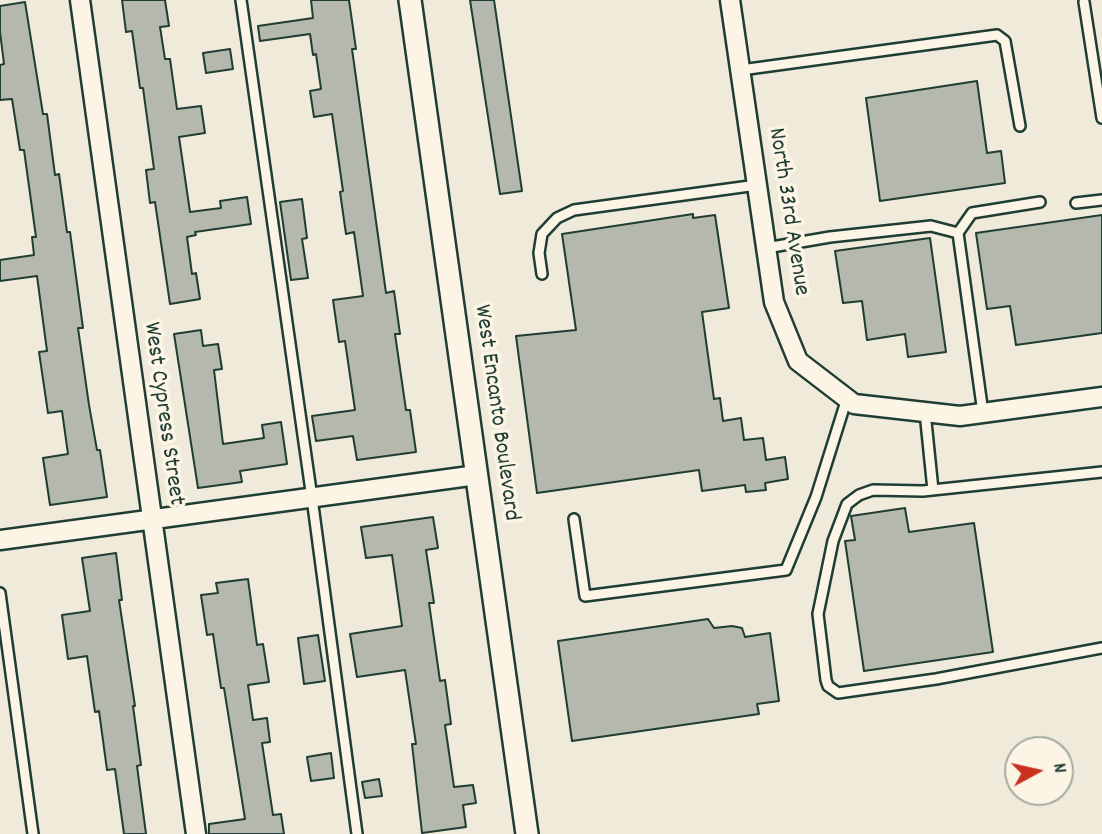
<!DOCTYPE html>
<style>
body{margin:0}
#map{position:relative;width:1102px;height:834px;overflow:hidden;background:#efeada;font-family:Dekko,sans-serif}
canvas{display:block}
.north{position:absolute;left:1004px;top:736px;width:70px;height:70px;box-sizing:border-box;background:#fcf5e5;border:2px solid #a4ab9e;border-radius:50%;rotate:82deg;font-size:19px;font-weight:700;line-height:28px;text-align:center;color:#1f3d34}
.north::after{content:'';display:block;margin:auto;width:24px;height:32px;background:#c8321e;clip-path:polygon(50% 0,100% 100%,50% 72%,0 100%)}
</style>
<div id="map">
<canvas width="1102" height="834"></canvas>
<div class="north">N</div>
</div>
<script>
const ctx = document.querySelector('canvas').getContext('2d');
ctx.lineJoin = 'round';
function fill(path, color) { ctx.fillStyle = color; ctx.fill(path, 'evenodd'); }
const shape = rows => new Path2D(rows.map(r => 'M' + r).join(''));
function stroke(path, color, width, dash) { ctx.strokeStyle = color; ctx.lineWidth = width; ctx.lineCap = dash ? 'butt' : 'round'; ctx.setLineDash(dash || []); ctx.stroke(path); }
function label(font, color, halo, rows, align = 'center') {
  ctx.font = font + ' Dekko,sans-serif'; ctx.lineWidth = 7; ctx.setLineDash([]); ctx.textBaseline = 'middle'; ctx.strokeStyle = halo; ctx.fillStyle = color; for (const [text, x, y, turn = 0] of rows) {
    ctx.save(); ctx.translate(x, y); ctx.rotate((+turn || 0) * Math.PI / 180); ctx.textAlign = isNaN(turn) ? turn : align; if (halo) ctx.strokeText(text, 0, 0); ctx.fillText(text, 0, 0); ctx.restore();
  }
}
const building = shape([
 [122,0,165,0,169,26,160,27,165,59,170,59,177,109,201,106,205,133,179,137,190,212,221,208,220,201,247,197,251,224,195,232,196,235,187,237,192,274,196,273,200,299,170,304,155,202,150,203,146,170,154,169,143,88,140,88,132,31,126,32,122,0],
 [311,0,349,0,356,49,352,49,386,293,394,291,400,334,395,334,406,410,410,410,416,452,357,460,353,436,316,441,312,416,355,410,345,341,339,342,333,300,363,296,354,232,346,234,340,192,343,191,332,114,314,117,310,91,321,89,316,54,313,55,310,34,260,41,258,26,313,18,311,0],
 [470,0,494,0,522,191,500,194,470,0],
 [25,2,43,114,47,114,55,175,59,174,67,232,70,232,83,328,78,328,89,405,97,450,100,450,107,497,50,505,43,458,68,454,62,411,48,413,39,352,47,351,37,276,0,281,0,260,34,255,32,237,36,237,24,150,20,150,12,99,0,100,0,65,4,64,0,32,0,6,25,2],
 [230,49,233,69,206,73,203,53,230,49],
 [977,81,987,153,1001,151,1005,183,880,201,866,98,977,81],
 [302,199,307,238,302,239,308,278,291,280,280,202,302,199],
 [693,214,693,218,715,215,729,308,702,312,714,399,720,398,723,421,741,418,744,440,763,438,766,460,785,457,788,479,765,483,766,490,746,492,745,485,702,491,699,470,537,493,516,336,576,330,562,234,693,214],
 [1102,215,1102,333,1016,345,1010,306,987,309,976,233,1102,215],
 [930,238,946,352,908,357,905,334,867,340,862,301,843,303,835,251,930,238],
 [201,330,203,346,218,344,222,369,214,370,223,444,264,438,262,425,281,422,287,464,240,471,242,482,198,488,174,334,201,330],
 [905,508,909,532,974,523,993,652,864,671,845,541,855,540,851,516,905,508],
 [433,517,438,548,426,550,434,603,429,603,440,681,445,680,451,724,445,725,454,787,473,785,476,803,463,805,466,827,422,833,412,744,416,744,405,670,357,677,350,634,402,626,392,555,366,558,361,527,433,517],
 [116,553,122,600,119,600,135,706,133,706,141,765,137,766,146,834,124,834,115,769,107,770,99,711,95,712,87,656,68,659,62,615,90,611,82,558,116,553],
 [248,579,257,645,263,644,269,682,248,685,253,720,267,718,270,742,262,743,273,815,281,814,284,834,209,834,209,824,245,819,224,688,221,688,213,634,207,635,201,595,218,593,216,583,248,579],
 [708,619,714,628,732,626,742,628,745,637,770,633,779,701,757,704,759,714,572,741,558,641,708,619],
 [318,635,325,681,304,684,298,638,318,635],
 [331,753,334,778,311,781,307,757,331,753],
 [379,779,382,796,365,798,362,782,379,779]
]);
fill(building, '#b5b9ad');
stroke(building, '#1f3d34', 2);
const service = shape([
 [241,0,312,498,357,834],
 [1084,2,1102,118],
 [741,70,997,35,1005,41,1020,126],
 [1076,203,1102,200],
 [958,233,983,413],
 [766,248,830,237,931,226,958,233,972,213,1040,202],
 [542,274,539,253,542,234,557,218,574,210,757,185],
 [925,412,933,490],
 [1102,472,923,491,873,490,859,495,847,504,833,541,818,614,826,680,828,686,838,693,936,679,1102,648],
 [574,519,585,596,786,570,816,497,847,398],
 [0,593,33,834]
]);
const minor = shape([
 [80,0,196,834],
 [730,0,774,302,798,361,854,404,960,416,1102,397],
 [0,540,477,475]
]);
const tertiary = shape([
 [410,0,527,834]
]);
stroke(service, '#1f3d34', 14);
stroke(minor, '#1f3d34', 23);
stroke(tertiary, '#1f3d34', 26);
stroke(service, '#fcf5e5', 9);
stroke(minor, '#fcf5e5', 18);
stroke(tertiary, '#fcf5e5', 21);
label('24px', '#1f3d34', '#fcf5e5', [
 ["North 33rd Avenue",787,212,81],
 ["West Encanto Boulevard",495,413,82],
 ["West Cypress Street",162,414,82]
]);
</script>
